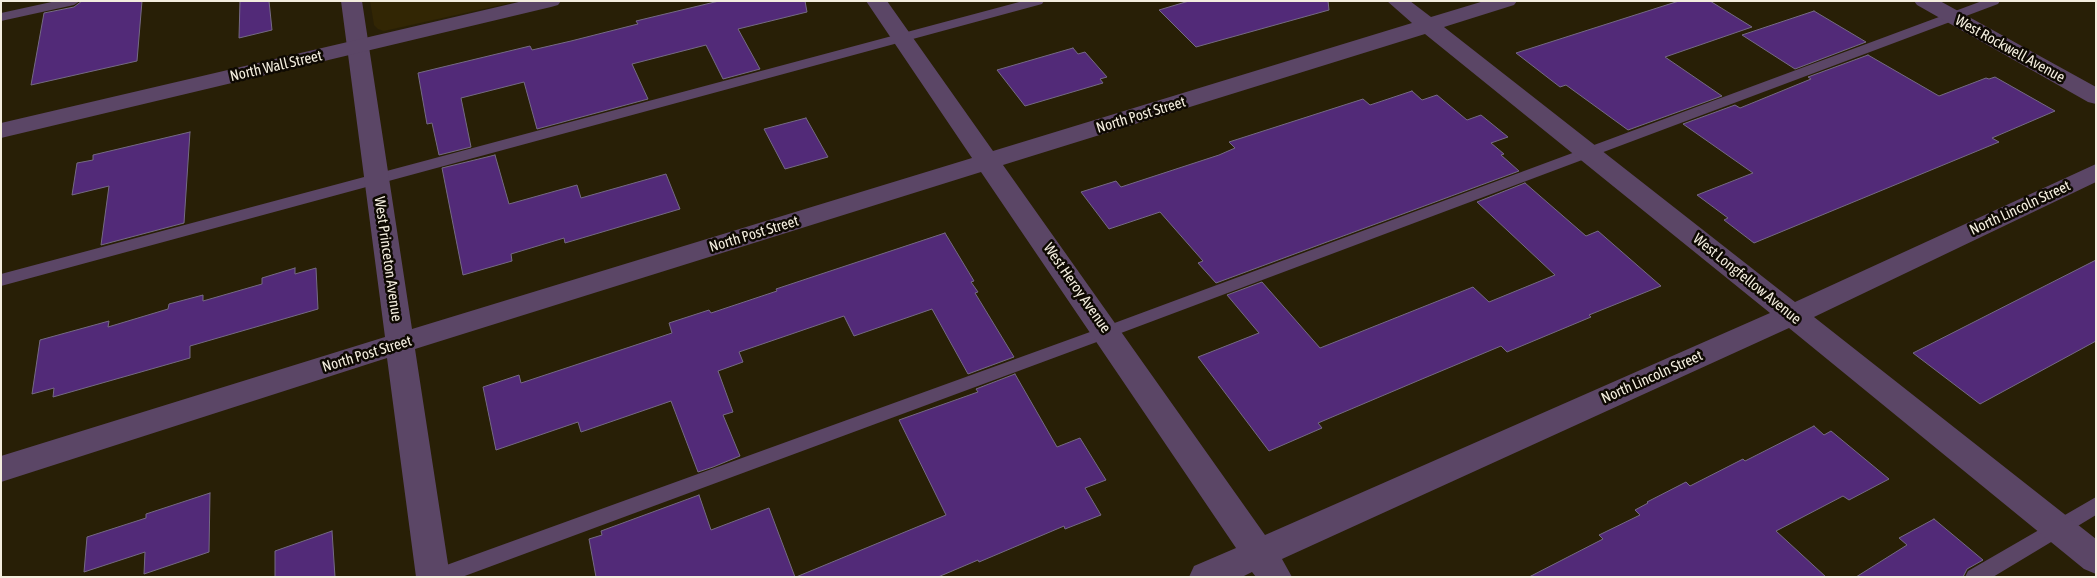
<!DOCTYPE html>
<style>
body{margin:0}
#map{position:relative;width:2097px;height:578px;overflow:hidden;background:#281f06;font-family:"Asap Condensed",sans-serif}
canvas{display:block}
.frame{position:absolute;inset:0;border:2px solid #f3edde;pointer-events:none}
</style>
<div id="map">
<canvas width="2097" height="578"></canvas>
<div class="frame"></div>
</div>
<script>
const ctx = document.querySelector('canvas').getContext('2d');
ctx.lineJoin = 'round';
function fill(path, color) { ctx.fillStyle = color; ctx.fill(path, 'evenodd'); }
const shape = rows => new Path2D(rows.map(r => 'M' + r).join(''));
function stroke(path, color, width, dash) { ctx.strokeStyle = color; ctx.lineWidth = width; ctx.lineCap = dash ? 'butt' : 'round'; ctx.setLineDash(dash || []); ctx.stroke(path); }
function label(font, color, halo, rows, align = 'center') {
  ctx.font = font + ' "Asap Condensed",sans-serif'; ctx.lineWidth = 5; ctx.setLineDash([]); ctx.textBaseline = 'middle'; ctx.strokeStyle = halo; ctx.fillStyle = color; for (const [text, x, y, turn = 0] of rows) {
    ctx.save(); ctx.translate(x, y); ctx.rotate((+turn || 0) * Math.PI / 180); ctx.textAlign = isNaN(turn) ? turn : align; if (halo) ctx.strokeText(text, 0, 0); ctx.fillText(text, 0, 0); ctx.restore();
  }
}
fill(shape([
 [370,1,519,1,384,31,378,29,374,25]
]), '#322604');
const building = shape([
 [82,1,142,1,137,61,31,85,44,13,74,7,82,1],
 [240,1,269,1,272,30,239,38,240,1],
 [719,1,805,1,807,12,738,29,760,69,723,79,706,45,632,64,648,99,537,129,524,82,461,98,471,147,439,155,432,123,427,124,418,73,530,46,532,50,571,41,638,24,636,21,719,1],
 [1189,1,1328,1,1329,10,1196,47,1159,10,1189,1],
 [1679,1,1710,1,1752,27,1665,57,1722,96,1628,130,1566,85,1560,87,1516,53,1679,1],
 [1814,11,1866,42,1795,69,1742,35,1814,11],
 [1073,48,1078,54,1085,52,1107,77,1100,79,1103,83,1025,106,997,70,1073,48],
 [1868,55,1939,96,1986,78,1989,79,1995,77,2055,111,1992,138,1999,142,1754,243,1724,220,1728,218,1697,195,1753,173,1683,124,1735,105,1740,108,1811,79,1808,77,1868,55],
 [1412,91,1422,100,1437,95,1467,120,1481,115,1508,137,1491,143,1504,154,1501,155,1519,171,1216,283,1198,263,1203,261,1160,212,1109,229,1081,192,1116,181,1121,187,1219,155,1235,148,1229,142,1363,99,1370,105,1412,91],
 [806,118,828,157,785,169,764,129,806,118],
 [190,132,184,223,101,245,109,186,72,195,77,163,93,160,93,155,190,132],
 [495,155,509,204,577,185,581,198,666,174,680,209,565,243,564,238,511,254,512,261,463,275,442,168,495,155],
 [1525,183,1586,236,1598,231,1661,286,1589,315,1591,317,1507,352,1501,346,1422,379,1318,423,1322,428,1269,451,1198,357,1259,333,1227,295,1262,282,1320,348,1473,287,1489,302,1555,275,1477,202,1525,183],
 [945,233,974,281,971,282,978,292,975,293,1014,357,968,374,932,309,854,336,844,316,739,352,743,362,718,371,733,412,723,415,740,456,713,467,698,472,671,401,581,432,578,422,496,450,483,387,519,375,521,383,672,333,669,323,709,310,711,313,777,291,776,289,945,233],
 [2096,260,2096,341,1980,404,1913,353,2096,260],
 [295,268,295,274,316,268,318,309,190,346,190,358,53,397,54,388,32,394,40,340,109,321,108,327,168,309,169,304,203,295,203,301,262,284,262,278,295,268],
 [1015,374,1057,447,1080,438,1106,480,1085,488,1101,515,1065,529,1064,526,979,562,978,560,938,577,796,577,946,515,899,420,978,392,976,389,1015,374],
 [1814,426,1824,435,1831,431,1889,479,1849,500,1843,496,1776,531,1826,577,1529,577,1603,539,1599,535,1640,515,1635,510,1648,503,1647,502,1686,482,1690,486,1743,459,1745,461,1814,426],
 [210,493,209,552,144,574,145,552,84,572,87,537,146,518,146,514,210,493],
 [699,495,711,530,769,508,795,577,596,577,589,539,602,535,601,531,699,495],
 [1934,519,1983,560,1967,569,1963,577,1856,577,1907,545,1899,538,1934,519],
 [332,531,335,577,275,577,275,551,332,531]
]);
fill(building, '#522a78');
stroke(building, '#756a84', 1);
fill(shape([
 [56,1,80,1,74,5,1,21,1,13,56,1],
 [1023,1,1044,1,1042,4,1,286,1,274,1023,1],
 [1982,1,2000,1,1998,4,1113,336,462,577,427,577,430,571,1101,328,1982,1],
 [2096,497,2096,515,1993,577,1965,577,1968,571,2096,497]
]), '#5b4666');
fill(shape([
 [341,1,362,1,412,329,972,158,866,1,887,1,993,151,1412,23,1387,1,1410,1,1431,17,1484,1,1517,1,1514,5,1444,27,1795,302,2096,164,2096,182,1814,317,2096,539,2096,574,2084,569,1789,328,1282,559,1292,577,1256,577,1252,572,1242,577,1189,577,1194,566,1236,548,981,172,415,349,450,577,416,577,387,358,1,482,1,456,385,337,341,1],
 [1425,34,1770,313,1265,535,1003,165,1425,34],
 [1914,1,1940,1,2096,87,2096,104,2088,102,1917,5,1914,1]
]), '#5b4666');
fill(shape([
 [523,1,561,1,558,5,551,7,1,138,1,123,523,1]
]), '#5b4666');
label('15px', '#f3edde', '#0e0902', [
 ["West Rockwell Avenue",2010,49,29],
 ["North Wall Street",276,66,-13],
 ["North Post Street",1141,115,-17],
 ["North Lincoln Street",2020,208,-25],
 ["North Post Street",754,234,-17],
 ["West Princeton Avenue",388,259,82],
 ["West Longfellow Avenue",1747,279,39],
 ["West Heroy Avenue",1077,288,55],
 ["North Post Street",367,354,-17],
 ["North Lincoln Street",1652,377,-24]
]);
</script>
